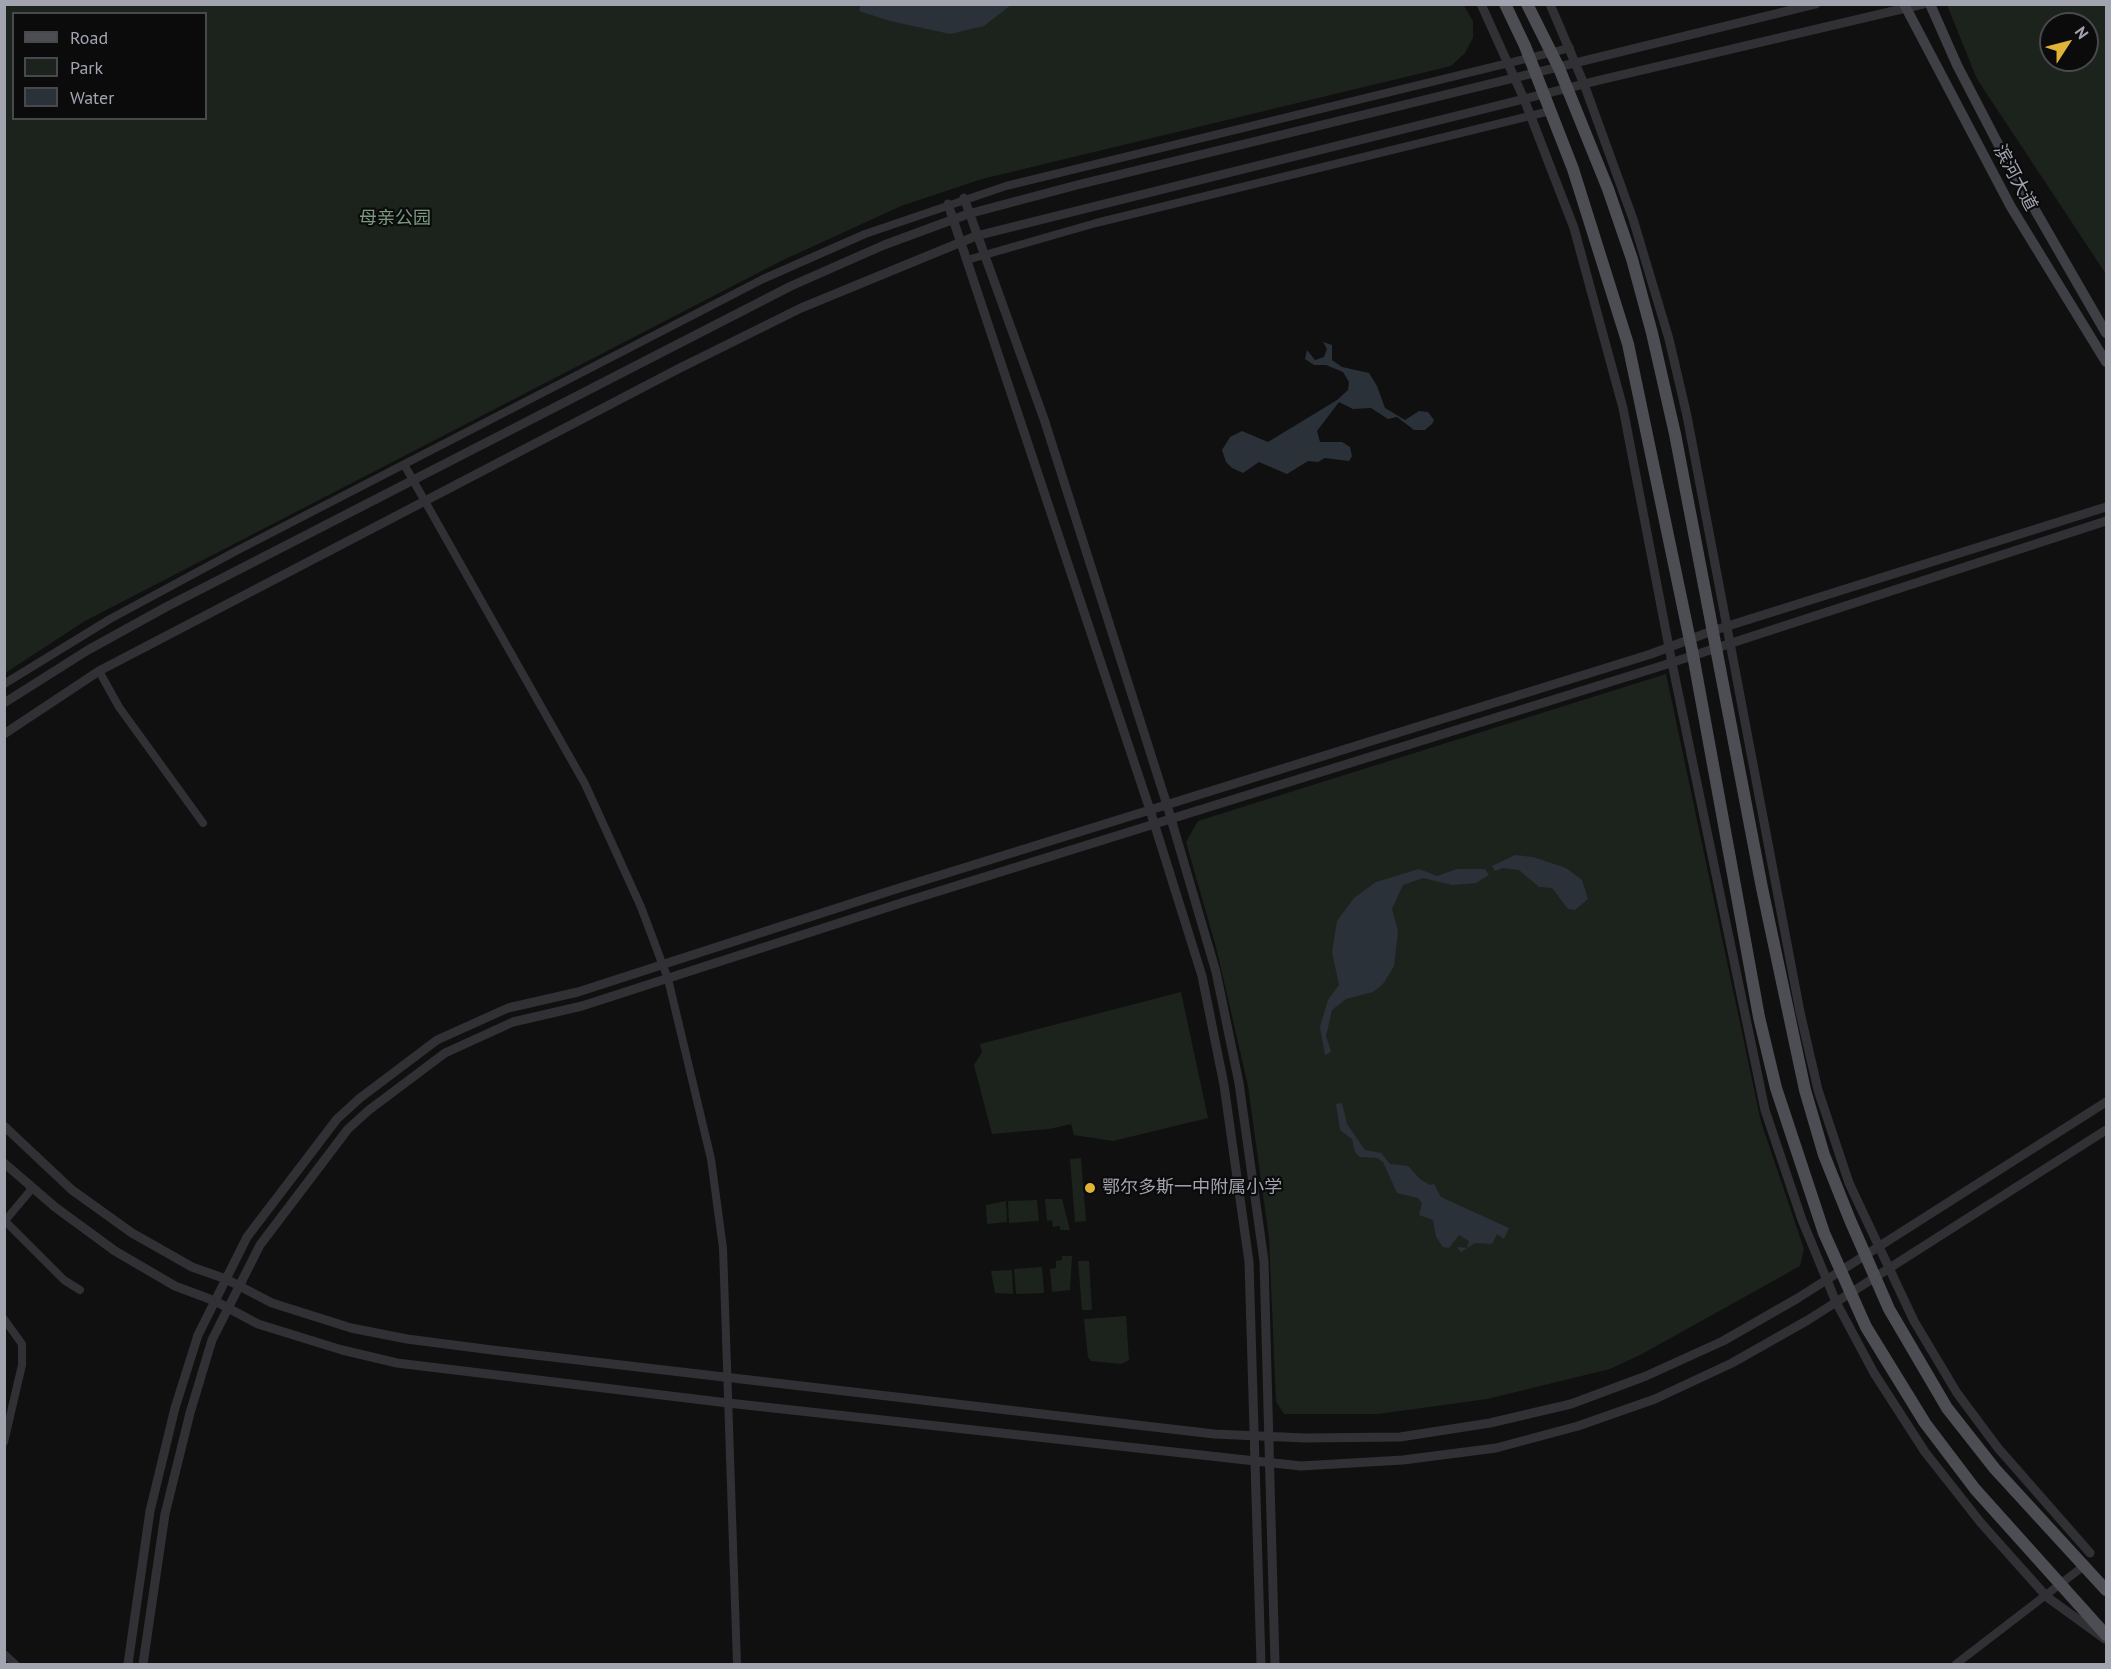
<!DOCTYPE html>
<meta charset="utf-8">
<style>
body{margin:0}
#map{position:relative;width:2111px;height:1669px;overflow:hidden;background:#101011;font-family:"PT Sans",sans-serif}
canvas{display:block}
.frame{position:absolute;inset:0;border:6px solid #a2a5b0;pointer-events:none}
.legend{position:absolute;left:12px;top:12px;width:195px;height:108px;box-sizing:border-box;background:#0b0b0c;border:2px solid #47494e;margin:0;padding:8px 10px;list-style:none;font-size:18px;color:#a2a5b0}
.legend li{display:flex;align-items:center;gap:12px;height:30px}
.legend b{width:30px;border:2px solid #47494e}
.north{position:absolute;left:2039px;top:12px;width:60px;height:60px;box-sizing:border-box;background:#0b0b0c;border:2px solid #47494e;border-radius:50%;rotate:54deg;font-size:16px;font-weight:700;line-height:24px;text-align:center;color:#a2a5b0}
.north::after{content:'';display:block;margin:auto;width:21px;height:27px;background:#e1b438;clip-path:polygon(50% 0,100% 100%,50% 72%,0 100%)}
</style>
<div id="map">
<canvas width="2111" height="1669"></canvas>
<div class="frame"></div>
<ul class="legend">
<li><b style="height:8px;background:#4d4e54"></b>Road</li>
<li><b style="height:16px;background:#1c231d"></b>Park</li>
<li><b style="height:16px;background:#2a3138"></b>Water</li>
</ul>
<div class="north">N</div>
</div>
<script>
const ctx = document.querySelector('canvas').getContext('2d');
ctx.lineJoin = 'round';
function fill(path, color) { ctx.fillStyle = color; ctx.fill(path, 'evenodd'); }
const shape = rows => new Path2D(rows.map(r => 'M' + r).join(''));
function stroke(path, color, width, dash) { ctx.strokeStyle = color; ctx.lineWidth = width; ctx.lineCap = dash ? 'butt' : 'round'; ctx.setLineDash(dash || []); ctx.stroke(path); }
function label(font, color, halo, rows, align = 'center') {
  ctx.font = font + ' "PT Sans","Noto Sans SC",sans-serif'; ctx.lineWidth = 4.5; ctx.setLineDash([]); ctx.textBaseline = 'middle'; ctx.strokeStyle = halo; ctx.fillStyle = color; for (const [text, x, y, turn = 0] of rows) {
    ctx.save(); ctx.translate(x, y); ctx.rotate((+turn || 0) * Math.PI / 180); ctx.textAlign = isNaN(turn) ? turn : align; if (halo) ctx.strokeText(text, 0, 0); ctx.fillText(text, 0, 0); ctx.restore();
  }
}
fill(shape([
 [1463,4,1473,21,1473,38,1465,53,1451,66,982,179,901,206,781,261,85,621,5,673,5,5],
 [14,14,206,14,206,118,14,118],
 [1947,5,2106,5,2106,274,1977,79],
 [2051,24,2087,24,2087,60,2051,60],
 [1666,674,1761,1122,1804,1249,1800,1266,1642,1354,1610,1369,1487,1399,1378,1414,1284,1414,1276,1402,1269,1238,1248,1086,1217,951,1186,842,1198,821],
 [1181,992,1208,1118,1113,1141,1074,1135,1071,1124,1049,1129,992,1134,974,1065,982,1052,980,1044],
 [1081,1158,1086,1221,1075,1222,1070,1159],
 [1045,1199,1062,1199,1070,1230,1060,1230,1060,1226,1053,1227,1052,1220,1047,1221],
 [1037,1200,1039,1221,1009,1223,1008,1201],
 [1006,1201,1007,1222,987,1224,986,1205],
 [1062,1256,1072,1256,1070,1290,1052,1292,1050,1269,1056,1268,1056,1261,1062,1260],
 [1078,1261,1089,1261,1092,1310,1082,1310],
 [1042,1267,1044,1293,1016,1294,1014,1269],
 [1012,1270,1013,1294,995,1293,991,1271],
 [1126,1316,1129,1360,1121,1364,1091,1361,1088,1357,1084,1319]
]), '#1c231d');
fill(shape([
 [861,4,1011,4,1011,5,984,26,950,34,890,21,859,11],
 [1323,342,1332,345,1332,360,1342,367,1369,373,1377,386,1385,408,1405,420,1419,411,1428,412,1434,420,1432,424,1425,430,1414,430,1397,417,1388,419,1371,408,1353,409,1339,402,1317,431,1320,442,1342,442,1350,447,1352,456,1349,461,1325,458,1318,462,1308,461,1287,474,1259,462,1243,473,1232,468,1226,462,1222,450,1230,437,1242,431,1268,442,1337,400,1348,390,1349,382,1343,372,1326,365,1314,365,1305,359,1307,350,1315,360,1324,357,1327,349],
 [1515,855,1533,857,1566,868,1582,880,1588,899,1575,910,1568,909,1552,888,1539,887,1519,870,1503,868,1495,871,1492,866],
 [1419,869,1437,876,1457,869,1485,869,1489,875,1476,883,1452,885,1423,878,1403,885,1392,909,1398,931,1394,966,1383,984,1373,992,1346,999,1332,1010,1326,1036,1331,1052,1325,1055,1320,1027,1328,1000,1339,985,1332,952,1337,921,1354,898,1376,882],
 [1342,1103,1347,1124,1365,1150,1381,1153,1390,1164,1408,1166,1420,1179,1430,1185,1434,1184,1441,1197,1509,1228,1504,1239,1497,1234,1492,1244,1475,1243,1461,1252,1457,1247,1467,1248,1469,1241,1459,1235,1449,1248,1443,1247,1436,1237,1433,1220,1419,1215,1422,1203,1418,1198,1397,1193,1383,1162,1377,1158,1360,1157,1355,1152,1352,1139,1340,1130,1336,1104]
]), '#2a3138');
stroke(shape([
 [967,260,1096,223,1550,111],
 [405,466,585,784,641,907,668,979,711,1159,723,1248,737,1664],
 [99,671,119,707,203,823],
 [4,684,110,619,238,550,763,279,865,234,1006,186,1570,48],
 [4,1220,64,1280,80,1290],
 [4,1222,30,1191,30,1185],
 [4,1319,22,1344,22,1365,4,1442],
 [4,1654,15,1664],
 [1956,1664,2085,1565]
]), '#313135', 8);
stroke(shape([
 [1481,4,1524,99,1574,228,1623,408,1672,663,1765,1110,1802,1220,1836,1302,1874,1373,1925,1452,1981,1523,2047,1597,2105,1639],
 [1550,4,1584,84,1633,219,1669,339,1687,416,1800,1012,1818,1090,1849,1183,1914,1321,1957,1393,1998,1448,2090,1553],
 [964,198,1044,419,1167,805,1216,972,1239,1083,1264,1261,1275,1664],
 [948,204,1150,810,1202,976,1224,1085,1249,1262,1261,1664],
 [4,703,88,650,166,607,791,286,884,245,968,214,1077,185,1816,4],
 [4,734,99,671,678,369,801,308,976,236,1600,80,1923,4],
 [4,1126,72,1190,132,1233,192,1267,226,1279,272,1303,351,1328,407,1339,492,1350,1214,1434,1305,1438,1400,1437,1490,1423,1571,1404,1646,1376,1723,1341,1798,1298,2106,1102],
 [4,1163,55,1207,115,1251,175,1286,215,1301,258,1324,342,1350,397,1363,728,1403,1301,1466,1403,1460,1496,1448,1578,1426,1655,1399,1732,1363,1808,1320,2106,1130],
 [128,1664,150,1511,175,1408,198,1335,247,1237,337,1119,360,1098,437,1040,508,1008,578,992,896,889,1651,654,1712,631,2106,507],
 [143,1664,165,1514,190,1413,212,1340,260,1245,348,1129,369,1110,445,1053,513,1022,582,1006,901,903,1655,668,2106,521]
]), '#313135', 9);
stroke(shape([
 [1904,4,2011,207,2106,362],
 [1930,4,1957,65,2008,163,2106,333]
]), '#3f4045', 10);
stroke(shape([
 [1505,4,1525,46,1573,169,1628,344,1693,655,1759,1017,1776,1088,1824,1233,1866,1327,1925,1423,1975,1489,2106,1635],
 [1527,4,1559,68,1608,189,1632,259,1652,333,1675,434,1762,888,1805,1090,1824,1155,1850,1220,1889,1309,1947,1408,1995,1469,2106,1590]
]), '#4d4e54', 12);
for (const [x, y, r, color] of [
 [1090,1188,6,"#e1b438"]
]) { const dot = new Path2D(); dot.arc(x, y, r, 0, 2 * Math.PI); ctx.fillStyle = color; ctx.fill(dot); stroke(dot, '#0b0b0c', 2); }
label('18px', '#a2a5b0', '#0b0b0c', [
 ["滨河大道",2015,178,62]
]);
label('18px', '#7a9a7f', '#0b0b0c', [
 ["母亲公园",395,219]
]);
label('18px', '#a2a5b0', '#0b0b0c', [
 ["鄂尔多斯一中附属小学",1102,1188]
], 'left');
</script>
